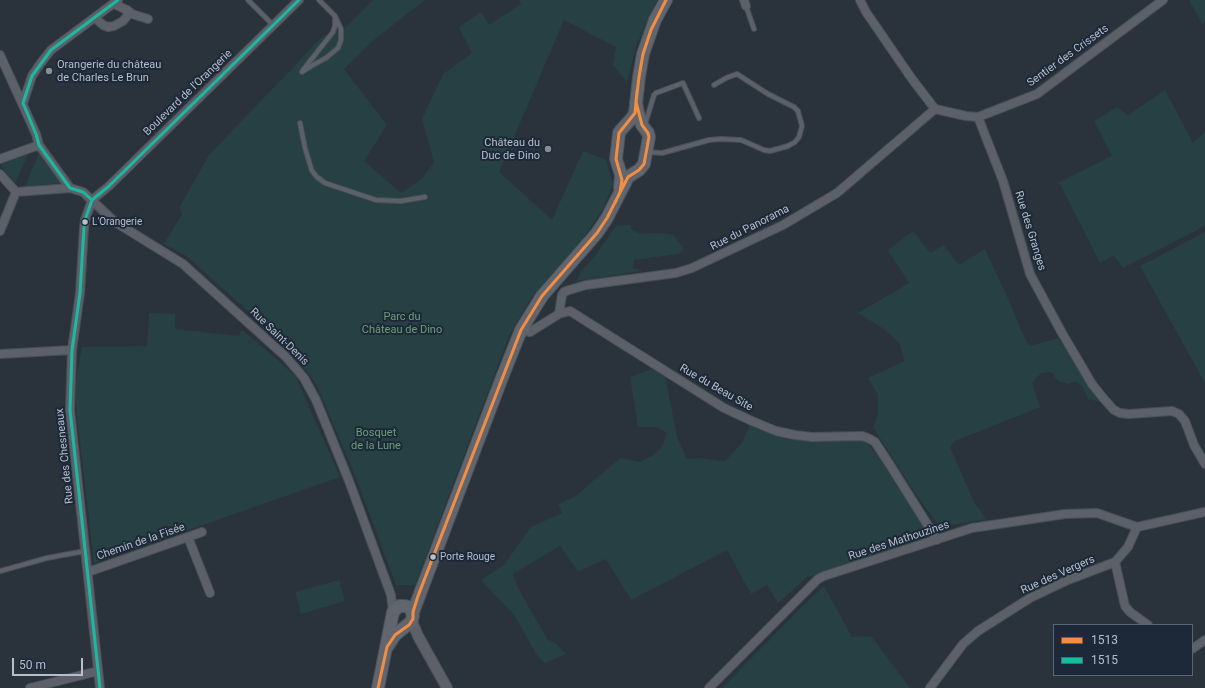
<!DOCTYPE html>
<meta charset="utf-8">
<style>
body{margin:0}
#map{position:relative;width:1205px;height:688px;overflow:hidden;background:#2a333c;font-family:Roboto,sans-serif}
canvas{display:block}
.legend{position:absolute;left:1053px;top:624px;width:140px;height:52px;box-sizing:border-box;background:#1d2938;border:1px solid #5a6574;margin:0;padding:5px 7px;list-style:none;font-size:12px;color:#b5bfcd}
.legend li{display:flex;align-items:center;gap:8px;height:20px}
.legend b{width:20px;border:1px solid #5a6574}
.scale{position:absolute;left:12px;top:658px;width:71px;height:18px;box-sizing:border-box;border:2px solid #b5bfcd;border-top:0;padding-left:5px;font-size:12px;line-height:14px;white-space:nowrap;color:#b5bfcd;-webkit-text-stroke:3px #1d2938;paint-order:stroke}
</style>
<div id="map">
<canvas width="1205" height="688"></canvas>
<ul class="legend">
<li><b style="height:5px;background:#f28e43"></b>1513</li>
<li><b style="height:5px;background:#1ab9a2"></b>1515</li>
</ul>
<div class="scale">50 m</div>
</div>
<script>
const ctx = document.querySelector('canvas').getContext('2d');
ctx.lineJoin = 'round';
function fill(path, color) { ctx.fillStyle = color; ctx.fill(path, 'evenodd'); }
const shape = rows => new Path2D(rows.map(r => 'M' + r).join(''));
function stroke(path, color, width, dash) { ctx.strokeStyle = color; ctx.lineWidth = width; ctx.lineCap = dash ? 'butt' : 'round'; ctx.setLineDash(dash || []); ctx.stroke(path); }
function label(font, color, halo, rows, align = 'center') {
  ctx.font = font + ' Roboto,sans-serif'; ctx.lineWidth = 4; ctx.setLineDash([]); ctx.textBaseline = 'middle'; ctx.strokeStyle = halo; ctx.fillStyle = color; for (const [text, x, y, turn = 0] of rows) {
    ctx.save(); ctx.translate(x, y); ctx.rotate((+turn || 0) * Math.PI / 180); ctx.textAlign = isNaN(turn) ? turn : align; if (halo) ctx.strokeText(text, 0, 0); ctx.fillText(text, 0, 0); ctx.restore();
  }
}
fill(shape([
 [373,0,425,0,370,43,344,69,387,125,364,161,401,193,422,179,434,162,422,119,443,74,472,53,459,27,481,12,489,25,521,4,519,0,658,0,636,46,627,82,613,65,616,47,564,20,499,172,552,220,583,151,606,160,613,184,603,209,583,239,531,298,509,336,415,585,396,585,357,480,317,386,304,367,281,341,188,257,164,244,182,214,179,208,209,155,323,36,345,28],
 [1189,0,1205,0,1205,22,1202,24],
 [1165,90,1193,143,1205,132,1205,226,1123,268,1114,255,1100,263,1059,182,1112,156,1094,121,1117,107,1128,115],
 [29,153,15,183,0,165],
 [39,153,61,183,25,187],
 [630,225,632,230,640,234,660,233,673,235,681,245,684,250,678,254,634,260,633,268,642,271,576,281,582,270,594,257,616,226],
 [913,231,930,253,944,245,959,265,985,249,1006,294,1026,341,1030,346,1058,338,1100,402,1088,399,1082,386,1075,381,1069,384,1058,381,1051,372,1041,373,1032,383,1040,407,955,441,950,447,974,502,986,519,940,527,917,496,873,427,878,415,878,395,868,378,905,361,899,343,884,329,858,313,909,283,888,250],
 [1205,232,1205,383,1140,266],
 [149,313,175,314,175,329,239,336,242,330,279,361,296,377,340,477,94,563,76,407,76,382,82,347,147,346],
 [652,369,665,375,677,437,687,459,700,458,722,461,726,460,741,444,752,421,781,435,825,441,856,439,866,442,877,455,927,532,925,536,917,540,806,578,778,603,767,585,751,594,727,550,631,600,606,559,578,572,560,546,513,574,518,588,547,639,555,643,566,654,545,663,537,655,514,615,481,580,504,565,531,527,562,513,558,504,576,496,589,484,621,458,640,462,654,455,663,445,667,433,657,427,638,427,630,377],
 [339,580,345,601,301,614,295,592],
 [824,586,852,637,862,636,872,637,910,688,722,688,801,608]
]), '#264043');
const service = shape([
 [248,0,273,25],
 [746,6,754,29],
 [303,70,333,32,335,26,335,18],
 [302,72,313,65,326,58,338,48,341,40,341,29,335,16,319,0],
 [300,123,305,148,312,171,317,177,325,183,376,200,401,201,425,197],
 [644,124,646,121,654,95,656,93,683,83,699,118],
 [647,152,662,153,709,140,721,139,741,140,764,150,770,151,788,146,795,142,799,137,802,126,798,111,794,107,768,94,737,74,726,78,714,85],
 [0,571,47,558,85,551]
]);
const minor = shape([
 [744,0,746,6],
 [860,0,866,12,912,79,935,109,966,116,978,117,1003,181,1030,274,1062,333,1092,384,1104,399,1114,410,1120,413,1129,414,1172,411,1179,414,1185,421,1194,445,1205,464],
 [114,4,127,10,132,14,148,19],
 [95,18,103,25,108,27,114,26,123,21,128,15,127,10],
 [0,55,36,134,39,145,70,188,83,192,115,222,183,264,286,357,304,378,316,400,349,481,391,595,393,612],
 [23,103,32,76,40,64,51,50,118,0],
 [978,117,1037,94,1163,0],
 [0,159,39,145],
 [0,174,16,192],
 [16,192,70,188],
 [92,200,85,220,84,228,80,293,72,350,70,410,100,688],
 [92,200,109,186,299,0],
 [0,231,16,192],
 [559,314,562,295,564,292,569,290,586,285,676,273,692,268,783,225,837,193,935,109],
 [521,330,530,332,559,314,570,311,724,408,752,421,776,431,795,435,812,437,862,436,868,438,875,442,890,465,937,540],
 [0,354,72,350],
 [1137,527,1205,512],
 [188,537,210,593],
 [1115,562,1125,606,1130,612,1148,625],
 [88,572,202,532],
 [1192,649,1205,640],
 [30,688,98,671],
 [709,688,818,579,824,576,972,528,1065,514,1097,513,1137,527],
 [930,688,963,644,978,631,1030,598,1068,580,1115,562,1128,547,1137,527]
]);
const tertiary = shape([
 [413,619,413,624,418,636,447,688]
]);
const secondary = shape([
 [620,188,621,175,616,159,619,133,621,130,632,118,635,113,639,77,643,54,655,20,666,0],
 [413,612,503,375,521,330,542,296,597,233,607,218,628,177,639,170,644,164,649,137,648,133,642,125,638,113,636,102],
 [378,688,393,612,399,606,405,606,408,607,411,609,413,616,411,622,395,635,387,647]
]);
stroke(service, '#494f56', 6);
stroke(minor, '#494f56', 10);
stroke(tertiary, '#494f56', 12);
stroke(secondary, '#494f56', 14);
stroke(service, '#5c6169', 4);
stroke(minor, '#5c6169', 8);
stroke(tertiary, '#5c6169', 10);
stroke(secondary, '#60656e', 12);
stroke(shape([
 [615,203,620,192,622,180,616,159,619,133,635,113,637,91],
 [378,688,387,647,395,635,409,625,413,619,413,612,418,596,521,330,542,296,597,233,607,218,628,177,639,170,644,164,649,137,648,133,642,125,636,102,639,77,643,54,651,30,666,0]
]), '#f28e43', 3);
stroke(shape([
 [92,200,85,220,84,228,80,293,72,350,70,410,100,688],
 [92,200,109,186,299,0],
 [92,200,83,192,70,188,39,145,36,134,23,103,32,76,51,50,118,0]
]), '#1ab9a2', 3);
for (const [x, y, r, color] of [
 [49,71,4,"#848e9a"],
 [548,149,4,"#848e9a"],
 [85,222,3.5,"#b5bfcd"],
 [433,557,3.5,"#b5bfcd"]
]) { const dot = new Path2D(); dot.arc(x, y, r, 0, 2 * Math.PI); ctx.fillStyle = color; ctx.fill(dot); stroke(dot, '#1d2938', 1.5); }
label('10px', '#b5bfcd', '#1d2938', [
 ["L'Orangerie",92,222],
 ["Porte Rouge",440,557]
], 'left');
label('11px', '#b5bfcd', '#1d2938', [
 ["Sentier des Crissets",1068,56,-36],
 ["Boulevard de l'Orangerie",188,93,-44],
 ["Rue du Panorama",750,228,-27],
 ["Rue des Granges",1030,231,73],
 ["Rue Saint-Denis",279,337,44],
 ["Rue du Beau Site",716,388,30],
 ["Rue des Chesneaux",65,456,-96],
 ["Rue des Mathouzines",899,541,-18],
 ["Chemin de la Fisée",141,542,-19],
 ["Rue des Vergers",1058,575,-24]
]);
label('11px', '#b5bfcd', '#1d2938', [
 ["Orangerie du château",57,65],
 ["de Charles Le Brun",57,78],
 ["Château du",540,143,"right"],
 ["Duc de Dino",540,156,"right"]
], 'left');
label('11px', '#6aa074', '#1d2938', [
 ["Parc du",402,317],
 ["Château de Dino",402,330],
 ["Bosquet",376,433],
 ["de la Lune",376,446]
]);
</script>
